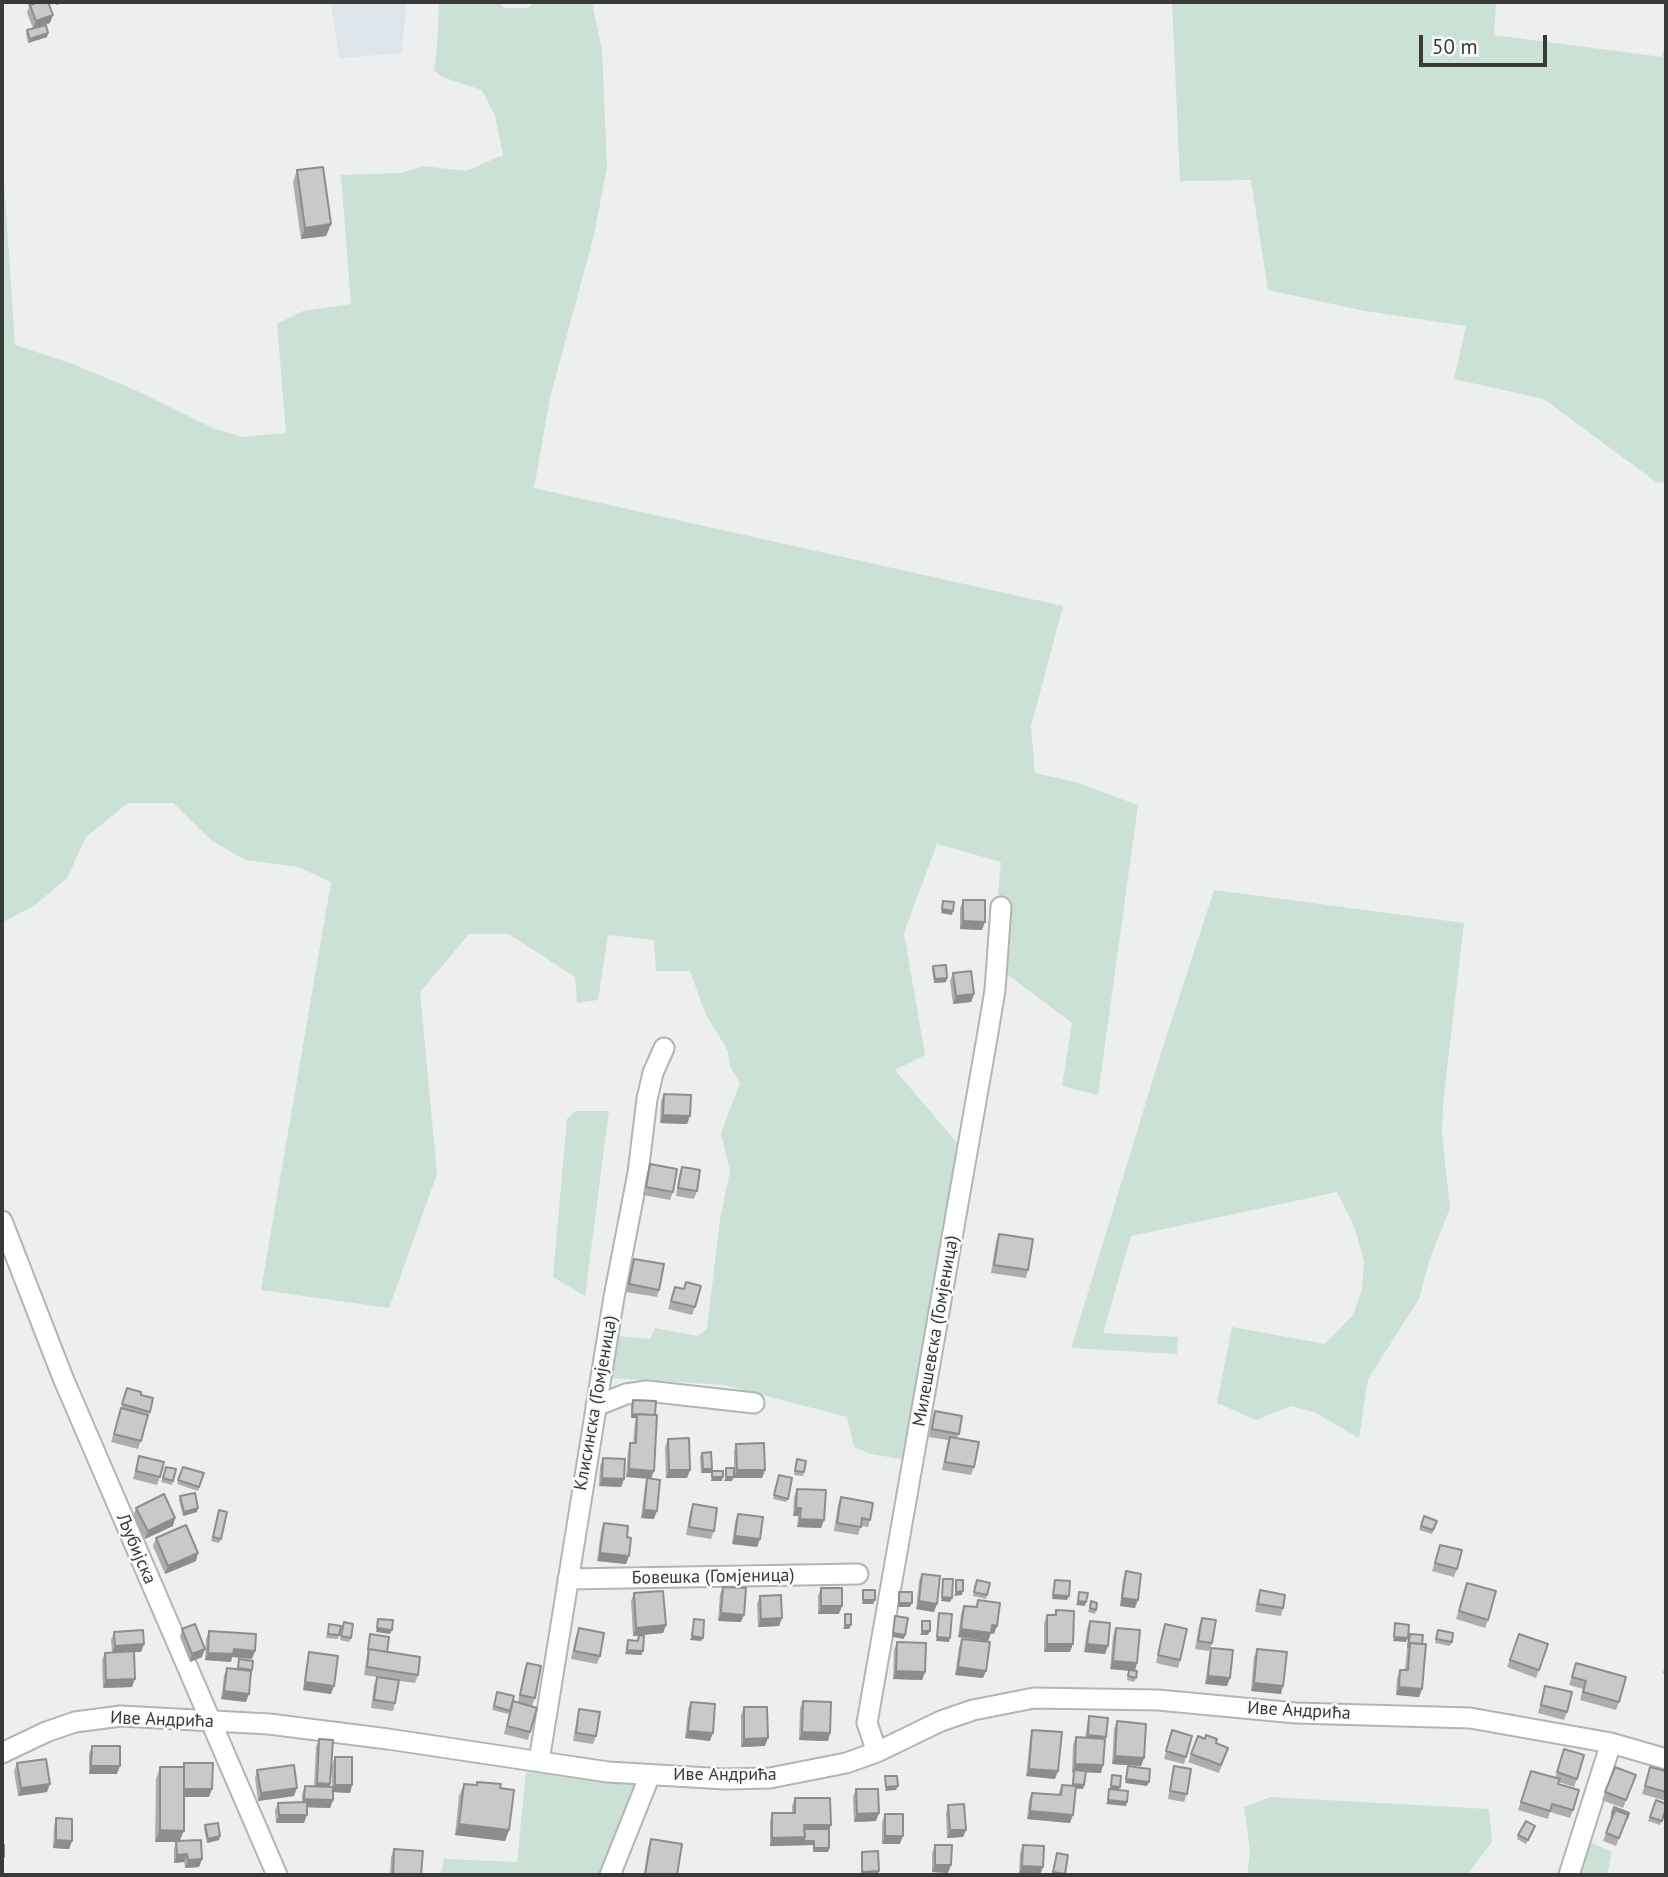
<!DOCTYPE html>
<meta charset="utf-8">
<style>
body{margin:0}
#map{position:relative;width:1668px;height:1877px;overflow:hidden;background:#edeeef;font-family:"PT Sans",sans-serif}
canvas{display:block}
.frame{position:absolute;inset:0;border:4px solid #383939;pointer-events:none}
.scale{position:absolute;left:1419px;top:35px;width:128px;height:32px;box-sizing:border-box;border:4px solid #383939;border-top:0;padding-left:9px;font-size:21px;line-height:24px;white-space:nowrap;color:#383939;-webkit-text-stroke:5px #fafbfc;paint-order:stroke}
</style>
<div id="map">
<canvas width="1668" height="1877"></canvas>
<div class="frame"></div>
<div class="scale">50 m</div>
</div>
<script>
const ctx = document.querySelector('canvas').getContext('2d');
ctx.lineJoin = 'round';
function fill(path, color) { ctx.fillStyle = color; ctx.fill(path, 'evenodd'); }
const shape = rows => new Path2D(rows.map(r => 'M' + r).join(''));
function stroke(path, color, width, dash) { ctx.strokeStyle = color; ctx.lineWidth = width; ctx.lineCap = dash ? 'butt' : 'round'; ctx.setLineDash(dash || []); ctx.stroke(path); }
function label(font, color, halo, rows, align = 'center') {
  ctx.font = font + ' "PT Sans",sans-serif'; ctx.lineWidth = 5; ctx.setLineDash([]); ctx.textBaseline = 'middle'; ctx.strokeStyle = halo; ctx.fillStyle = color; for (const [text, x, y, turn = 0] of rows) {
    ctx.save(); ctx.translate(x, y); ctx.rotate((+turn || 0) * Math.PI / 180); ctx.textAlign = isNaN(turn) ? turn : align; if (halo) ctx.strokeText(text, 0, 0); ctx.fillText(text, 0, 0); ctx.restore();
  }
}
fill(shape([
 [331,2,406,2,402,53,339,58]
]), '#dde4ea');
fill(shape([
 [439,2,500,2,504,8,528,8,535,2,592,2,602,50,607,167,594,235,550,398,534,488,1063,606,1031,726,1035,773,1075,782,1138,805,1098,1095,1062,1086,1072,1023,991,962,1001,862,937,844,904,933,925,1055,895,1070,958,1144,907,1460,871,1454,854,1447,847,1417,724,1385,611,1378,617,1336,650,1339,655,1328,698,1336,707,1329,720,1219,730,1171,721,1133,740,1083,730,1066,728,1051,706,1015,690,971,656,971,654,940,608,935,598,1000,577,1003,575,977,509,934,469,934,420,992,437,1174,389,1308,261,1290,331,882,298,867,245,860,211,840,173,803,128,803,86,837,67,878,35,905,2,923,2,152,15,345,70,363,135,390,215,429,243,437,286,433,277,324,303,311,351,304,341,175,401,173,423,166,466,171,503,155,495,116,482,90,442,77,434,70,437,49],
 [1172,2,1496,2,1494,35,1662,57,1666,39,1666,483,1656,482,1544,399,1454,379,1466,326,1365,311,1268,290,1251,180,1180,181],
 [1214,890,1464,923,1443,1104,1442,1134,1450,1208,1430,1258,1419,1299,1368,1379,1359,1438,1314,1412,1291,1406,1256,1420,1217,1403,1232,1327,1325,1344,1353,1315,1362,1289,1364,1261,1354,1226,1337,1192,1131,1236,1103,1333,1178,1337,1177,1354,1071,1348,1160,1056],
 [575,1111,609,1111,585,1296,553,1277,567,1119],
 [526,1772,639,1783,605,1875,441,1875,444,1859,517,1862],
 [1271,1797,1489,1809,1492,1842,1467,1875,1247,1875,1250,1852,1244,1807],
 [1586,1840,1612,1852,1607,1875,1574,1875]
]), '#cbe1d5');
const minor = shape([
 [2,1221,63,1378,277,1875],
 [596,1406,626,1394,647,1391,754,1403],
 [568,1579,858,1574],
 [877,1752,867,1723,987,1038,995,990,1001,907],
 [2,1753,46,1732,75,1722,121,1716,269,1724,388,1739,608,1772,725,1779,770,1778,846,1763,877,1752,941,1721,973,1710,1034,1698,1158,1700,1296,1713,1470,1718,1611,1743,1666,1759],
 [539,1761,614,1297,638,1173,647,1099,653,1073,664,1048],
 [610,1875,650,1775],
 [1569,1875,1611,1743]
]);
stroke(minor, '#b3b4b5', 23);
stroke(minor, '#fff', 19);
fill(shape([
 [27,2,48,2,50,23,36,27,48,33,47,37,28,43,26,34,27,30,33,28,27,13,29,7],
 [297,170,331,224,326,236,301,239,293,182],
 [963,900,982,930,960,929,960,908],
 [933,966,947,978,946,982,934,983,932,970],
 [953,973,974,994,971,1002,953,1004,950,981],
 [664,1094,690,1116,687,1124,660,1123,661,1101],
 [650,1164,673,1192,670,1200,643,1195,647,1172],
 [682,1167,697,1191,694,1199,676,1196,679,1175],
 [999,1234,1028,1270,1026,1278,991,1273,996,1242],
 [634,1259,659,1290,657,1297,626,1292,631,1267],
 [686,1282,695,1307,692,1315,668,1309,675,1287,683,1289],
 [127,1388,141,1395,150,1412,138,1449,111,1442],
 [633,1400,656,1401,651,1479,654,1519,641,1518,645,1486,647,1478,626,1477,628,1451,630,1443,633,1443,635,1422,636,1418,631,1418,631,1404],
 [935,1411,959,1434,957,1438,974,1467,971,1475,942,1470,948,1440,929,1437,932,1419],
 [668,1439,690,1470,687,1478,666,1478,665,1447],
 [736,1444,765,1470,762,1478,734,1478,734,1451],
 [702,1453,712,1469,711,1473,701,1473,700,1457],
 [139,1456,160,1477,157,1485,133,1479],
 [603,1458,624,1479,621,1487,599,1486,600,1466],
 [797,1460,804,1472,803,1476,794,1475],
 [166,1467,176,1469,172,1485,161,1482],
 [183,1467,204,1473,198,1491,177,1484],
 [779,1475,788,1499,786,1502,773,1499],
 [797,1489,824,1520,821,1528,797,1527,798,1516,793,1516,794,1497],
 [180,1496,197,1512,183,1516,179,1500],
 [841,1497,870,1520,868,1527,861,1526,858,1535,834,1531,838,1505],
 [693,1504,714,1531,711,1539,686,1535,690,1512],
 [136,1508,173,1526,145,1539,133,1516],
 [218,1514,221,1539,219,1543,211,1541],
 [738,1514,760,1539,757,1547,732,1544,735,1522],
 [1424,1516,1437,1521,1432,1534,1419,1530],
 [604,1523,627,1537,626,1564,597,1561,601,1531],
 [156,1538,196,1561,165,1574,153,1546],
 [1440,1545,1457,1569,1454,1577,1432,1571],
 [1126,1571,1135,1608,1120,1606,1123,1579],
 [922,1574,934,1612,916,1609,919,1581],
 [1467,1583,1488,1620,1485,1628,1456,1619],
 [975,1584,987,1595,986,1599,973,1596],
 [723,1587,741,1622,718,1621,720,1594],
 [821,1588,839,1614,818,1614,818,1596],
 [1260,1590,1283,1608,1281,1616,1255,1612,1257,1598],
 [634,1593,666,1625,663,1633,640,1635,643,1651,641,1655,625,1654,628,1640,637,1641,639,1635,633,1636,631,1601],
 [760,1596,782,1618,779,1626,758,1627,757,1604],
 [978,1600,994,1634,991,1633,988,1641,958,1637,961,1614,964,1606,975,1607],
 [1091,1601,1096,1610,1095,1614,1088,1612],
 [1056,1610,1070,1652,1044,1652,1044,1623,1047,1615,1054,1615],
 [1202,1618,1212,1643,1209,1651,1195,1649,1199,1626],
 [1090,1621,1108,1646,1105,1654,1084,1652,1087,1629],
 [344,1622,351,1638,349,1642,340,1640],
 [329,1624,339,1635,338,1639,326,1638],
 [1165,1624,1180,1660,1178,1668,1156,1663,1162,1632],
 [579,1628,600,1656,597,1664,571,1659,576,1636],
 [1116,1628,1135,1671,1136,1678,1134,1682,1127,1680,1129,1671,1110,1669,1113,1636],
 [182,1629,202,1657,190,1662,180,1637],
 [1438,1630,1452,1642,1450,1646,1435,1643],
 [209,1631,252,1659,232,1657,231,1662,205,1660,206,1639],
 [114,1632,144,1644,141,1652,134,1652,132,1687,103,1688,102,1660,105,1653,112,1652,111,1640],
 [370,1634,387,1652,418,1675,415,1683,399,1681,395,1703,393,1711,371,1708,374,1685,377,1677,364,1675],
 [1410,1634,1422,1644,1422,1689,1419,1697,1396,1695,1397,1678,1400,1670,1405,1670,1408,1638],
 [1519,1634,1548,1644,1536,1678,1507,1667],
 [962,1639,983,1678,955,1675,959,1647],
 [897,1642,925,1672,922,1680,893,1679,894,1650],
 [1211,1648,1230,1678,1227,1686,1205,1684,1209,1656],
 [1257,1649,1281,1694,1251,1691,1254,1657],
 [309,1652,331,1694,303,1690,307,1660],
 [239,1659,251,1672,246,1702,221,1699,224,1676,227,1668,237,1669],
 [527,1663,535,1698,532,1706,530,1732,528,1740,504,1734,509,1714,492,1710,497,1692,512,1705,518,1702,524,1671],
 [1576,1663,1619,1702,1616,1710,1580,1700,1583,1689,1569,1685],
 [1666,1663,1666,1674,1663,1673],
 [1545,1686,1567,1712,1564,1720,1538,1713],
 [803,1701,830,1733,828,1741,799,1740,800,1709],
 [691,1702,710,1741,685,1738,688,1709],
 [744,1707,765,1746,741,1747,741,1715],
 [579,1709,596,1736,593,1744,573,1741,577,1717],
 [1089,1716,1105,1741,1103,1765,1101,1773,1086,1772,1083,1789,1075,1788,1070,1823,1027,1819,1029,1800,1032,1793,1058,1795,1062,1785,1072,1786,1074,1772,1072,1772,1073,1745,1076,1737,1085,1738,1087,1724],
 [1117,1721,1144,1758,1141,1766,1112,1764,1114,1729],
 [1032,1730,1055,1779,1026,1776,1030,1738],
 [1172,1730,1186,1757,1184,1764,1164,1759],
 [1198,1736,1228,1748,1219,1773,1188,1762],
 [319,1739,330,1784,329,1787,332,1787,332,1765,335,1757,352,1785,350,1793,333,1792,333,1800,330,1808,307,1807,304,1823,276,1823,275,1810,278,1803,302,1802,302,1794,305,1786,314,1787,316,1747],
 [92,1746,117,1774,89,1774,89,1754],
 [1564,1749,1577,1779,1574,1787,1559,1782,1558,1784,1573,1810,1570,1818,1550,1812,1548,1819,1518,1810,1531,1771,1555,1778],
 [17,1763,47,1792,18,1796,14,1771],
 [184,1763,209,1797,184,1797,180,1841,202,1859,199,1867,185,1868,184,1862,174,1863,174,1849,176,1842,155,1842,156,1779,160,1767,183,1767],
 [1174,1766,1187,1794,1184,1802,1168,1799,1172,1774],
 [1615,1767,1636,1775,1623,1808,1602,1800],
 [1650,1767,1666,1771,1666,1801,1642,1794],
 [257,1770,294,1796,258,1801,255,1778],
 [477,1782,500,1788,509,1830,505,1841,455,1835,459,1796,464,1784,476,1785],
 [856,1789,876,1821,854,1822,853,1797],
 [795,1798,829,1829,829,1848,828,1852,813,1852,813,1845,770,1846,770,1821,772,1813,792,1813,792,1806],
 [1656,1800,1666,1808,1660,1825,1648,1821],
 [948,1805,966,1830,963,1837,947,1838,946,1813],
 [1614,1807,1629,1813,1616,1846,1603,1841,1612,1817,1610,1817],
 [885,1814,900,1844,882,1844,882,1822],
 [56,1818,72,1841,69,1849,53,1848,54,1826],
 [205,1825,219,1840,207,1843,204,1829],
 [1535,1826,1526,1844,1517,1839,1518,1835],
 [651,1839,677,1875,644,1875,648,1847],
 [935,1845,948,1873,932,1872,932,1853],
 [1023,1845,1040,1875,1019,1874,1020,1853],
 [394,1849,421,1875,390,1875,391,1857],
 [862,1852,879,1871,877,1875,861,1875,861,1856],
 [1057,1853,1068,1855,1065,1875,1052,1875]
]), '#aeadac');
fill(shape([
 [57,2,68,2,56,5],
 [53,15,50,23,33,29,36,21],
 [48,33,47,37,28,43,30,39],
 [331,224,326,236,301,239,305,228],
 [942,909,953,911,952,915,941,913],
 [963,921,985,922,982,930,960,929],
 [947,978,946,982,934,983,935,979],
 [974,994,971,1002,953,1004,956,996],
 [663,1115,690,1116,687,1124,660,1123],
 [632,1414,655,1415,637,1414,636,1418,631,1418],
 [629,1469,654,1471,651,1479,626,1477],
 [703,1469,712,1469,711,1473,701,1473],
 [669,1470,690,1470,687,1478,666,1478],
 [737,1470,765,1470,762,1478,734,1478],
 [712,1477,723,1477,722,1481,711,1481],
 [726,1477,734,1477,732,1481,724,1481],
 [602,1478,624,1479,621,1487,599,1486],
 [198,1508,197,1512,183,1516,184,1512],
 [796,1508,801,1508,798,1516,793,1516],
 [644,1510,657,1511,654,1519,641,1518],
 [175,1518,173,1526,145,1539,148,1531],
 [800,1519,824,1520,821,1528,797,1527],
 [735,1536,760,1539,757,1547,732,1544],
 [198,1553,196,1561,165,1574,168,1566],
 [600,1553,629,1556,626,1564,597,1561],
 [963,1591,962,1595,954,1596,956,1592],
 [1053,1595,1069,1596,1067,1600,1052,1599],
 [942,1597,952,1598,950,1602,941,1601],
 [1122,1598,1138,1600,1135,1608,1120,1606],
 [863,1600,875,1600,873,1604,862,1604],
 [919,1601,937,1604,934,1612,916,1609],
 [1078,1601,1086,1602,1085,1606,1076,1605],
 [899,1603,912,1603,910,1607,897,1607],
 [821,1606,842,1606,839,1614,818,1614],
 [721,1613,744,1615,741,1622,718,1621],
 [782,1618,779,1626,758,1627,761,1619],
 [666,1625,663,1633,633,1636,636,1628],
 [845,1625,851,1625,849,1629,843,1629],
 [992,1625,997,1626,994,1634,991,1633,988,1641,958,1637,961,1629],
 [377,1628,392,1630,390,1634,376,1632],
 [922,1631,930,1631,928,1635,920,1635],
 [893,1633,905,1635,904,1639,892,1637],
 [692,1636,703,1638,701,1641,690,1640],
 [937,1637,950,1638,949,1642,936,1641],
 [1394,1637,1408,1638,1406,1642,1393,1641],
 [144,1644,141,1652,112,1653,115,1646],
 [1047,1644,1073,1644,1070,1652,1044,1652],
 [1087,1644,1108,1646,1105,1654,1084,1652],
 [205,1649,202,1657,190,1662,192,1654],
 [234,1649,255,1651,252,1659,232,1657,231,1662,205,1660,208,1653],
 [627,1650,643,1651,641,1655,625,1654],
 [1113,1661,1137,1663,1135,1671,1110,1669],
 [958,1667,986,1671,983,1678,955,1675],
 [896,1671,925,1672,922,1680,893,1679],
 [1208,1676,1230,1678,1227,1686,1205,1684],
 [135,1679,132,1687,103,1688,106,1680],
 [305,1682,334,1686,331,1694,303,1690],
 [1254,1683,1283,1686,1281,1694,1251,1691],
 [1399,1687,1422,1689,1419,1697,1396,1695],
 [224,1691,249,1694,246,1702,221,1699],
 [688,1731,713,1733,710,1741,685,1738],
 [802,1732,830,1733,828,1741,799,1740],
 [1088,1735,1106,1737,1103,1745,1085,1743],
 [768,1738,765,1746,741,1747,744,1739],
 [1115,1756,1144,1758,1141,1766,1112,1764],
 [1075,1764,1103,1765,1101,1773,1072,1772],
 [91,1766,120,1766,117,1774,89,1774],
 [1029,1769,1058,1771,1055,1779,1026,1776],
 [1126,1779,1149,1782,1147,1786,1125,1783],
 [317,1783,330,1784,328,1792,314,1791],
 [50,1784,47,1792,18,1796,21,1788],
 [1073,1784,1084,1785,1083,1789,1071,1788],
 [335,1785,352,1785,350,1793,332,1792],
 [898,1786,896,1790,885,1791,886,1787],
 [1111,1786,1120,1787,1118,1791,1109,1790],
 [297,1788,294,1796,258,1801,261,1793],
 [184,1789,212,1789,209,1797,181,1797],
 [304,1799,333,1800,330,1808,301,1807],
 [1108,1800,1127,1802,1126,1806,1106,1804],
 [1030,1811,1073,1815,1070,1823,1027,1819],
 [879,1813,876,1821,854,1822,857,1814],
 [279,1815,307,1815,304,1823,276,1823],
 [459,1824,509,1830,505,1841,455,1835],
 [804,1825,831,1825,828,1833,803,1833],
 [160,1830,184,1831,179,1842,155,1842],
 [950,1830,966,1830,963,1837,947,1838],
 [220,1836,219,1840,207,1843,208,1839],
 [885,1836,903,1836,900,1844,882,1844],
 [805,1837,814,1841,813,1845,770,1846,772,1838],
 [56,1840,72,1841,69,1849,53,1848],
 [814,1848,829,1848,828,1852,813,1852],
 [187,1854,184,1862,174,1863,177,1855],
 [202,1859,199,1867,185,1868,188,1860],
 [935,1865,951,1865,948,1873,932,1872],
 [1022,1866,1043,1867,1040,1875,1019,1874],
 [879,1871,877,1875,861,1875,862,1872]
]), '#8d8d8c');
const building = shape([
 [33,2,48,2,53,15,36,21,30,5,34,4,33,2],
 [46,25,48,33,30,39,27,30,46,25],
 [323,167,331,224,305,228,297,170,323,167],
 [963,900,985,900,985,922,963,921,963,900],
 [943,901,954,902,953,911,942,909,943,901],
 [946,965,947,978,935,979,933,966,946,965],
 [971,971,974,994,956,996,953,973,971,971],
 [664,1094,691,1095,690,1116,663,1115,664,1094],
 [650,1164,677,1169,673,1192,646,1187,650,1164],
 [682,1167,700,1170,697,1191,678,1188,682,1167],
 [999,1234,1033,1239,1028,1270,994,1265,999,1234],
 [634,1259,664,1264,659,1290,629,1284,634,1259],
 [686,1282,701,1286,695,1307,671,1301,675,1287,684,1289,686,1282],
 [127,1388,141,1392,141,1395,153,1398,150,1412,122,1404,127,1388],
 [633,1400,656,1401,655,1415,632,1414,633,1400],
 [121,1408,148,1415,141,1441,114,1434,121,1408],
 [935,1411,962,1416,959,1434,932,1429,935,1411],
 [637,1414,657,1415,654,1471,629,1469,630,1443,636,1443,637,1414],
 [950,1437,979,1442,974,1467,945,1462,950,1437],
 [689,1438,690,1470,669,1470,668,1439,689,1438],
 [764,1443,765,1470,737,1470,736,1444,764,1443],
 [711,1452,712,1469,703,1469,702,1453,711,1452],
 [139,1456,164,1462,160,1477,136,1471,139,1456],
 [603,1458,625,1459,624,1479,602,1478,603,1458],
 [797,1459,806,1461,804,1472,795,1471,797,1459],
 [166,1467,176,1469,173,1481,163,1478,166,1467],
 [183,1467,204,1473,199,1487,178,1480,183,1467],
 [726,1468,734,1468,734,1477,726,1477,726,1468],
 [712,1471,723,1471,723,1477,712,1477,712,1471],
 [779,1475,792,1478,788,1499,774,1495,779,1475],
 [647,1478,660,1480,657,1511,644,1510,647,1478],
 [797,1489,826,1490,824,1520,800,1519,801,1508,796,1508,797,1489],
 [195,1493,198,1508,184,1512,180,1496,195,1493],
 [164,1494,175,1518,148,1531,136,1508,164,1494],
 [841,1497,873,1503,870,1520,862,1518,861,1527,837,1523,841,1497],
 [693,1504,717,1508,714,1531,689,1527,693,1504],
 [219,1510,227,1512,221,1539,213,1537,219,1510],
 [738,1514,763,1517,760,1539,735,1536,738,1514],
 [1424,1516,1437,1521,1433,1530,1421,1526,1424,1516],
 [604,1523,628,1526,627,1537,631,1538,629,1556,600,1553,604,1523],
 [186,1525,198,1553,168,1566,156,1538,186,1525],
 [1440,1545,1462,1550,1457,1569,1435,1563,1440,1545],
 [1126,1571,1141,1574,1138,1600,1122,1598,1126,1571],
 [922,1574,940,1576,937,1604,919,1601,922,1574],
 [943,1579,953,1579,952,1598,942,1597,943,1579],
 [956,1580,963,1580,963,1591,956,1592,956,1580],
 [977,1580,990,1583,987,1595,974,1592,977,1580],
 [1055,1580,1070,1581,1069,1596,1053,1595,1055,1580],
 [1467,1583,1496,1591,1488,1620,1459,1611,1467,1583],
 [723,1587,746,1588,744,1615,721,1613,723,1587],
 [821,1588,842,1588,842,1606,821,1606,821,1588],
 [863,1590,875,1590,875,1600,863,1600,863,1590],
 [1260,1590,1285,1595,1283,1608,1258,1604,1260,1590],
 [663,1591,666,1625,636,1628,634,1593,663,1591],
 [899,1592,912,1592,912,1603,899,1603,899,1592],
 [1079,1592,1088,1593,1086,1602,1078,1601,1079,1592],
 [781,1595,782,1618,761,1619,760,1596,781,1595],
 [978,1600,1000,1603,997,1626,992,1625,991,1633,961,1629,964,1606,977,1607,978,1600],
 [1091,1601,1097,1603,1096,1610,1090,1608,1091,1601],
 [1056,1610,1074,1611,1073,1644,1047,1644,1047,1615,1056,1615,1056,1610],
 [939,1613,952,1614,950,1638,937,1637,939,1613],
 [845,1614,851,1614,851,1625,845,1625,845,1614],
 [895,1616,908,1618,905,1635,893,1633,895,1616],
 [1202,1618,1216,1620,1212,1643,1198,1641,1202,1618],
 [378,1619,393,1620,392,1630,377,1628,378,1619],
 [694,1619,704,1620,703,1638,692,1636,694,1619],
 [922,1621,930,1621,930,1631,922,1631,922,1621],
 [1090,1621,1110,1623,1108,1646,1087,1644,1090,1621],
 [344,1622,353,1624,351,1638,341,1636,344,1622],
 [1395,1623,1409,1625,1408,1638,1394,1637,1395,1623],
 [195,1624,205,1649,192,1654,182,1629,195,1624],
 [329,1624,341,1626,339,1635,328,1634,329,1624],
 [1165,1624,1187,1629,1180,1660,1158,1655,1165,1624],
 [579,1628,604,1633,600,1656,574,1651,579,1628],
 [1116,1628,1140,1630,1137,1663,1113,1661,1116,1628],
 [143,1630,144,1644,115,1646,114,1632,143,1630],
 [1438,1630,1453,1633,1452,1642,1436,1639,1438,1630],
 [209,1631,256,1634,255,1651,234,1649,233,1654,208,1653,209,1631],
 [370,1634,389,1637,387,1652,369,1649,368,1650,370,1634],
 [1410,1634,1423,1635,1422,1644,1410,1643,1408,1647,1410,1634],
 [1519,1634,1548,1644,1539,1670,1510,1660,1519,1634],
 [639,1635,644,1636,643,1651,627,1650,628,1640,638,1641,639,1635],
 [962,1639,990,1642,986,1671,958,1667,962,1639],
 [897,1642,926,1643,925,1672,896,1671,897,1642],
 [1410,1643,1426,1644,1422,1689,1399,1687,1400,1670,1408,1670,1410,1643],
 [1211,1648,1233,1650,1230,1678,1208,1676,1211,1648],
 [369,1649,420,1657,418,1675,367,1667,369,1649],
 [1257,1649,1287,1652,1283,1686,1254,1683,1257,1649],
 [134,1651,135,1679,106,1680,105,1653,134,1651],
 [309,1652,338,1656,334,1686,305,1682,309,1652],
 [239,1659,253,1661,252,1670,238,1668,239,1659],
 [527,1663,541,1666,535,1698,520,1695,527,1663],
 [1576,1663,1626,1677,1619,1702,1583,1692,1586,1681,1572,1677,1576,1663],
 [227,1668,251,1671,249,1694,224,1691,227,1668],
 [1129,1670,1137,1671,1136,1678,1128,1676,1129,1670],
 [377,1677,399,1680,395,1703,374,1700,377,1677],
 [1545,1686,1572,1692,1567,1712,1541,1705,1545,1686],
 [497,1692,514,1696,510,1711,494,1706,497,1692],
 [513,1701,537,1708,530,1732,507,1726,513,1701],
 [803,1701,831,1702,830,1733,802,1732,803,1701],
 [691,1702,715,1704,713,1733,688,1731,691,1702],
 [744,1707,767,1707,768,1738,744,1739,744,1707],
 [579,1709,600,1712,596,1736,576,1733,579,1709],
 [1089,1716,1108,1718,1106,1737,1088,1735,1089,1716],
 [1117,1721,1146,1724,1144,1758,1115,1756,1117,1721],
 [1032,1730,1062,1732,1058,1771,1029,1769,1032,1730],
 [1172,1730,1192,1736,1186,1757,1166,1751,1172,1730],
 [1206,1735,1217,1739,1216,1743,1228,1748,1221,1765,1191,1754,1198,1736,1205,1739,1206,1735],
 [1076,1737,1105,1739,1103,1765,1075,1764,1076,1737],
 [319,1739,333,1740,330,1784,317,1783,319,1739],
 [92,1746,120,1746,120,1766,91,1766,92,1746],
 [1564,1749,1584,1755,1577,1779,1557,1772,1564,1749],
 [335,1757,352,1757,352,1785,335,1785,335,1757],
 [46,1759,50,1784,21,1788,17,1763,46,1759],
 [184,1763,213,1763,212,1789,184,1789,184,1763],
 [294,1765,297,1788,261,1793,257,1770,294,1765],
 [1128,1766,1150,1769,1149,1782,1126,1779,1128,1766],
 [1174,1766,1191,1769,1187,1794,1170,1791,1174,1766],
 [160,1767,184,1767,184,1831,160,1830,160,1767],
 [1615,1767,1636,1775,1626,1800,1605,1792,1615,1767],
 [1650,1767,1666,1771,1666,1792,1645,1786,1650,1767],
 [1074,1770,1086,1771,1084,1785,1073,1784,1074,1770],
 [1531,1771,1560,1779,1558,1784,1579,1790,1573,1810,1552,1804,1550,1811,1521,1802,1531,1771],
 [1112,1775,1121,1776,1120,1787,1111,1786,1112,1775],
 [885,1776,897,1776,898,1786,886,1787,885,1776],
 [477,1782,501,1784,500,1788,514,1790,509,1830,459,1824,464,1784,477,1785,477,1782],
 [1062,1785,1076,1786,1073,1815,1030,1811,1032,1793,1061,1795,1062,1785],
 [305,1786,333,1787,333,1800,304,1799,305,1786],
 [856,1789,878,1789,879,1813,857,1814,856,1789],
 [1109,1789,1128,1791,1127,1802,1108,1800,1109,1789],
 [795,1798,830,1798,831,1825,804,1825,805,1837,772,1838,772,1813,795,1813,795,1798],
 [1656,1800,1666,1804,1666,1808,1662,1821,1650,1817,1656,1800],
 [307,1802,307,1815,279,1815,278,1803,307,1802],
 [964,1804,966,1830,950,1830,948,1805,964,1804],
 [1614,1807,1629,1813,1627,1819,1628,1815,1615,1810,1614,1814,1612,1813,1614,1807],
 [1615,1810,1628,1815,1619,1838,1606,1833,1615,1810],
 [885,1814,903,1814,903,1836,885,1836,885,1814],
 [56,1818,72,1819,72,1841,56,1840,56,1818],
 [1526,1821,1535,1826,1528,1840,1518,1835,1526,1821],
 [218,1823,220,1836,208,1839,205,1825,218,1823],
 [804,1829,829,1829,829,1848,814,1848,814,1841,803,1841,805,1837,804,1829],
 [651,1839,682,1844,677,1875,645,1875,651,1839],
 [201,1840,202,1859,188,1860,187,1854,177,1855,176,1841,201,1840],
 [2,1845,4,1845,4,1857,2,1857,2,1845],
 [935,1845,952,1845,951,1865,935,1865,935,1845],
 [1023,1845,1044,1846,1043,1867,1022,1866,1023,1845],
 [394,1849,423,1851,421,1875,393,1874,394,1849],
 [878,1851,879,1871,862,1872,862,1852,878,1851],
 [1057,1853,1068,1855,1065,1874,1053,1872,1057,1853]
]);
fill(building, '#cac9c8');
stroke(building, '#8d8d8c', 2);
label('18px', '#383939', '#fafbfc', [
 ["Милешевска (Гомјеница)",936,1331,-80],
 ["Клисинска (Гомјеница)",596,1403,-80],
 ["Љубијска",136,1549,67],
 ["Бовешка (Гомјеница)",713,1577,-1],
 ["Иве Андрића",1299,1711,3],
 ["Иве Андрића",162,1720,2],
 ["Иве Андрића",725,1775]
]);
</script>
